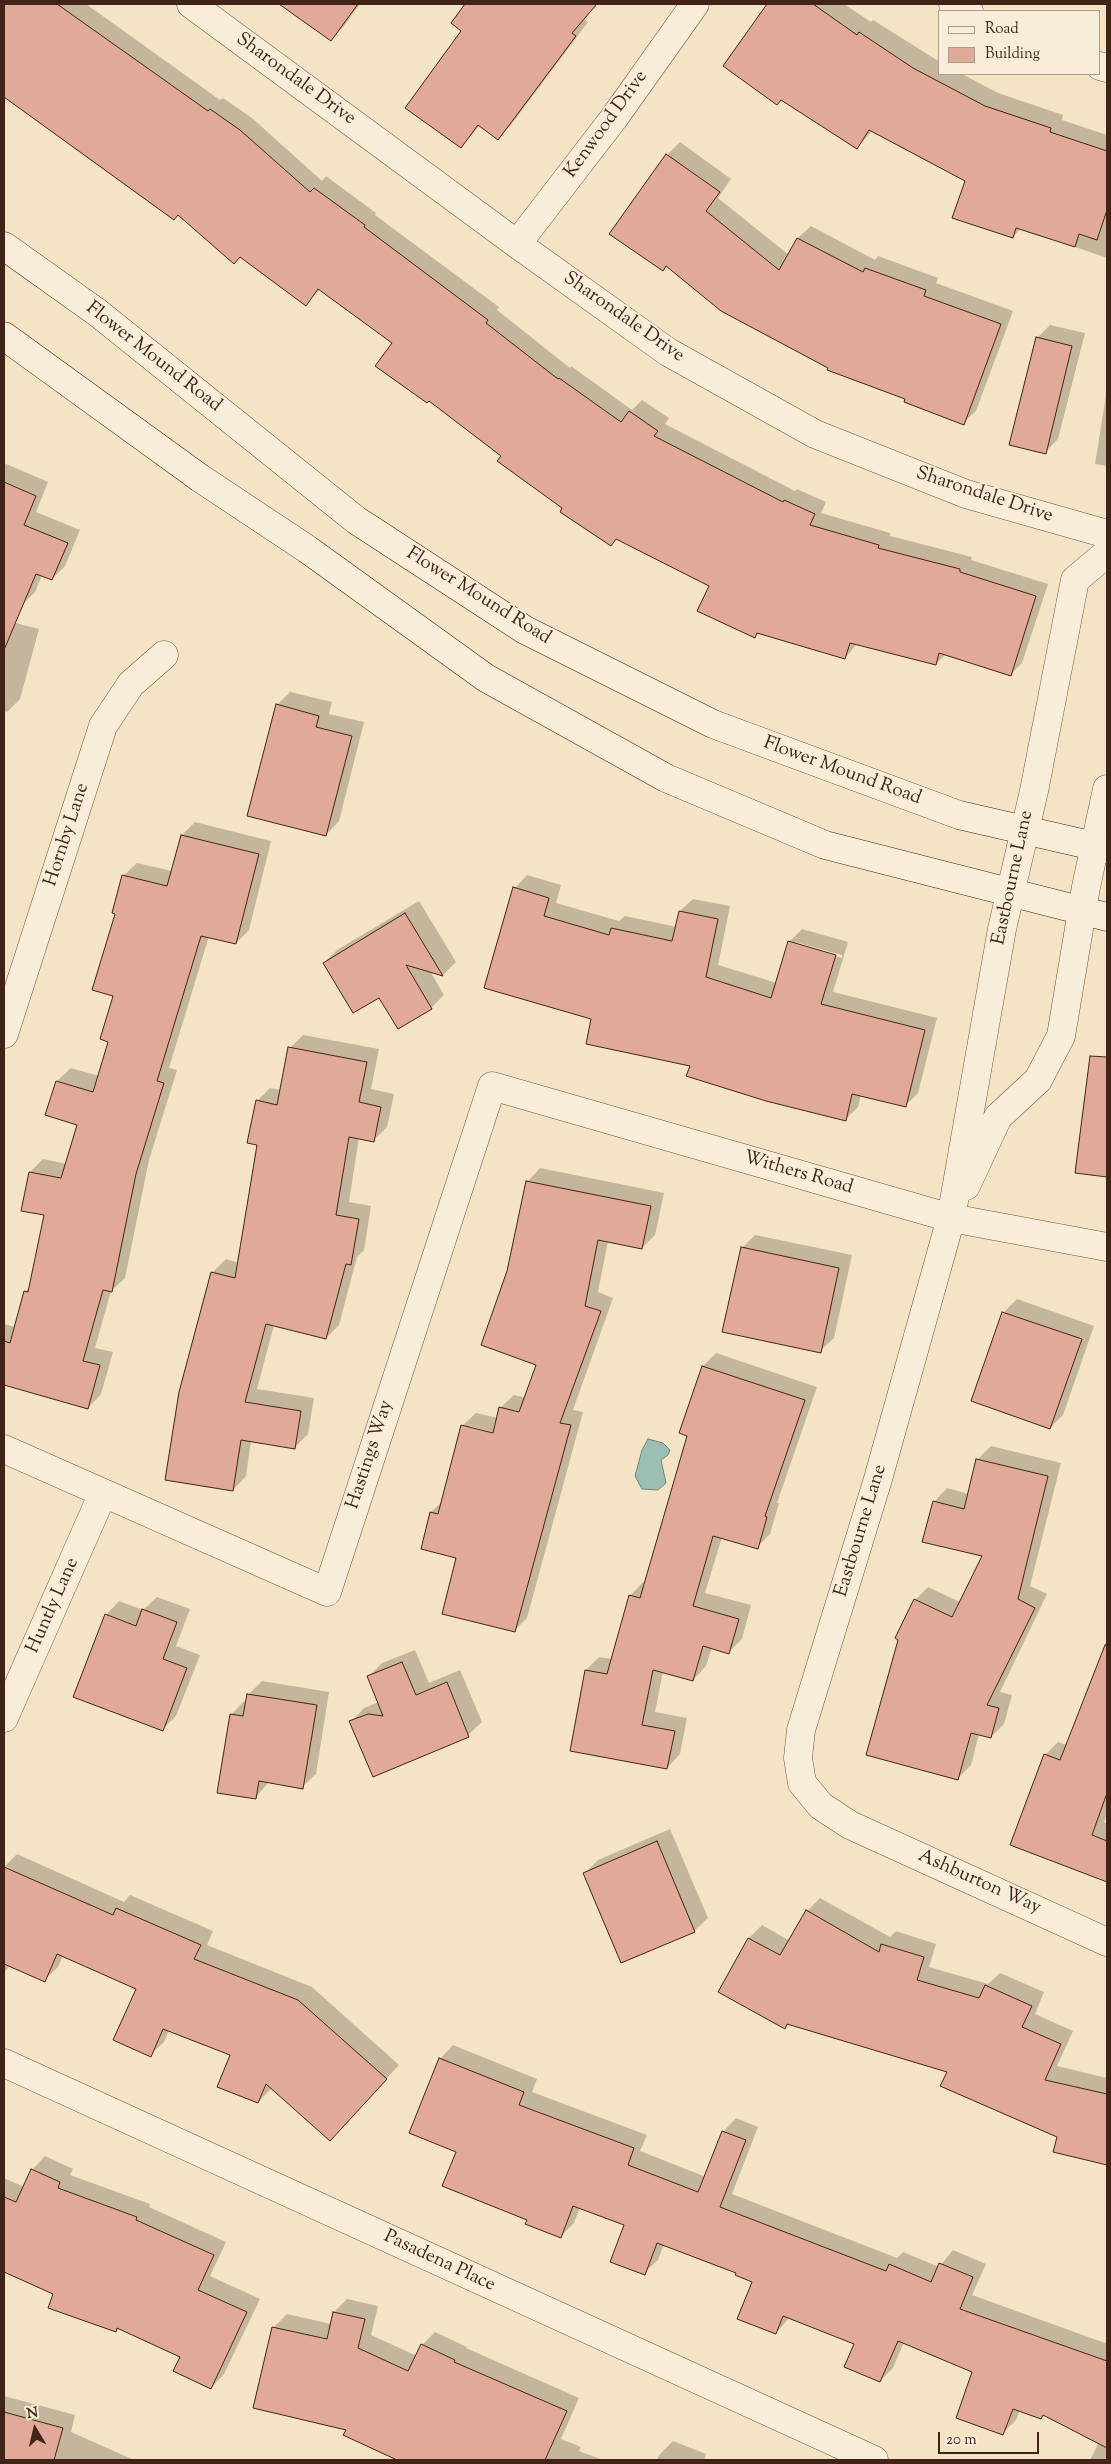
<!DOCTYPE html>
<style>
body{margin:0}
#map{position:relative;width:1111px;height:2464px;overflow:hidden;background:#f4e4c5;font-family:"Sorts Mill Goudy",serif}
canvas{display:block}
.frame{position:absolute;inset:0;border:5px solid #412417;pointer-events:none}
.legend{position:absolute;left:938px;top:10px;width:162px;height:65px;box-sizing:border-box;background:#f8edd9;border:1px solid #af9d8b;margin:0;padding:6px 9px;list-style:none;font-size:15px;color:#412417}
.legend li{display:flex;align-items:center;gap:10px;height:25px}
.legend b{width:25px;border:1px solid #af9d8b}
.north{position:absolute;left:10px;top:2404px;width:50px;height:50px;-webkit-text-stroke:4px #f8edd9;paint-order:stroke;rotate:351deg;font-size:14px;font-weight:700;line-height:20px;text-align:center;color:#412417}
.north::after{content:'';display:block;margin:auto;width:18px;height:22px;background:#412417;clip-path:polygon(50% 0,100% 100%,50% 72%,0 100%)}
.scale{position:absolute;left:938px;top:2432px;width:101px;height:22px;box-sizing:border-box;border:2px solid #412417;border-top:0;padding-left:6px;font-size:15px;line-height:18px;white-space:nowrap;color:#412417;-webkit-text-stroke:4px #f8edd9;paint-order:stroke}
</style>
<div id="map">
<canvas width="1111" height="2464"></canvas>
<div class="frame"></div>
<ul class="legend">
<li><b style="height:6px;background:#f8edd9"></b>Road</li>
<li><b style="height:14px;background:#e1a997"></b>Building</li>
</ul>
<div class="north">N</div>
<div class="scale">20 m</div>
</div>
<script>
const ctx = document.querySelector('canvas').getContext('2d');
ctx.lineJoin = 'round';
function fill(path, color) { ctx.fillStyle = color; ctx.fill(path, 'evenodd'); }
const shape = rows => new Path2D(rows.map(r => 'M' + r).join(''));
function stroke(path, color, width, dash) { ctx.strokeStyle = color; ctx.lineWidth = width; ctx.lineCap = dash ? 'butt' : 'round'; ctx.setLineDash(dash || []); ctx.stroke(path); }
function label(font, color, halo, rows, align = 'center') {
  ctx.font = font + ' "Sorts Mill Goudy",serif'; ctx.lineWidth = 4; ctx.setLineDash([]); ctx.textBaseline = 'middle'; ctx.strokeStyle = halo; ctx.fillStyle = color; for (const [text, x, y, turn = 0] of rows) {
    ctx.save(); ctx.translate(x, y); ctx.rotate((+turn || 0) * Math.PI / 180); ctx.textAlign = isNaN(turn) ? turn : align; if (halo) ctx.strokeText(text, 0, 0); ctx.fillText(text, 0, 0); ctx.restore();
  }
}
const water = shape([
 [648,1439,663,1443,670,1450,668,1455,661,1460,666,1483,658,1490,642,1489,635,1476,642,1450,648,1439]
]);
fill(water, '#9cbfb4');
stroke(water, '#788175', 1);
fill(shape([
 [4,4,86,4,220,100,223,98,252,118,322,181,326,176,376,213,375,215,499,307,497,310,570,368,571,366,632,410,642,400,669,418,665,424,795,491,797,489,826,502,821,513,890,533,890,536,972,557,971,560,1048,584,1022,663,1010,675,946,654,936,664,857,644,845,658,759,632,754,637,711,585,617,538,611,545,503,456,394,342,320,289,306,304,178,214,174,218,4,95],
 [281,4,360,4,344,26,331,39],
 [466,4,597,4,584,19,588,22,511,125,498,138,480,125,461,147,463,31,452,23],
 [769,4,844,4,871,22,873,20,940,62,940,74,962,74,998,93,1063,115,1062,120,1107,135,1107,258,1021,228,1013,237,967,180,872,131,857,148,782,99,724,66],
 [680,142,731,179,718,198,789,255,798,238,811,226,875,260,878,256,938,278,936,283,1013,311,976,411,963,423,830,367,667,265,663,270,667,155],
 [1050,325,1085,333,1058,439,1045,452,1037,338],
 [1107,389,1107,466,1095,464],
 [4,463,48,482,36,512,80,530,65,566,52,579,42,575,35,592,22,605,4,597],
 [4,620,39,629,20,699,7,712,4,711],
 [290,692,332,702,329,714,364,722,339,821,326,835,277,705],
 [195,822,271,841,249,930,236,943,209,936,169,1068,177,1070,149,1160,125,1278,111,1291,95,1348,113,1352,101,1394,88,1408,4,1384,4,1324,15,1327,25,1292,31,1286,45,1214,30,1172,43,1159,67,1164,79,1124,57,1081,71,1068,99,1076,110,1041,114,996,117,913,123,876,137,863,172,871,182,835],
 [527,875,561,885,556,903,619,921,625,916,677,927,680,911,693,899,730,906,718,965,777,983,789,942,802,929,848,942,833,992,937,1018,918,1093,905,1106,861,1095,858,1107,845,1120,691,1065,593,1018,515,888],
 [795,942,842,955,842,958,795,944],
 [419,901,456,962,443,975,430,971,444,995,431,1008,324,963,337,950],
 [303,1035,379,1049,371,1089,394,1094,387,1127,374,1140,359,1137,349,1202,371,1206,364,1250,357,1257,339,1325,326,1338,274,1325,257,1389,314,1398,308,1434,295,1447,251,1440,246,1476,233,1490,213,1272,226,1259,239,1263,258,1144,257,1101,270,1088,281,1090,290,1048],
 [1099,1071,1107,1071,1107,1176,1076,1172],
 [540,1168,664,1193,655,1235,642,1248,608,1241,598,1292,613,1298,573,1410,583,1412,527,1618,514,1631,457,1557,422,1548,431,1512,443,1501,462,1426,476,1413,498,1418,500,1408,514,1395,526,1398,538,1364,509,1271,527,1182],
 [470,1426,499,1434,498,1436,470,1429],
 [755,1235,852,1255,834,1338,820,1351,742,1248],
 [1017,1299,1094,1326,1063,1415,1050,1428,1003,1313],
 [716,1353,817,1387,777,1503,779,1503,770,1534,757,1547,722,1537,705,1593,751,1605,742,1639,729,1652,712,1647,706,1666,693,1680,663,1671,655,1712,687,1718,680,1754,667,1768,586,1670,599,1657,612,1659,630,1596,643,1582,646,1583,689,1436,680,1433,703,1366],
 [991,1446,1061,1463,1030,1586,1047,1594,1000,1692,1012,1695,1004,1724,991,1737,979,1734,971,1765,957,1779,915,1600,928,1587,960,1602,984,1555,934,1502,947,1488,969,1494,978,1459],
 [157,1597,190,1609,176,1646,200,1655,176,1716,163,1729,106,1615,119,1601,143,1610],
 [415,1650,429,1683,460,1670,482,1722,468,1735,373,1775,351,1722,364,1708,379,1702,368,1677,382,1663],
 [1107,1660,1107,1814,1104,1822,1107,1823,1107,1880,1011,1845,1045,1755,1058,1742,1067,1745,1097,1671],
 [262,1681,329,1692,316,1774,302,1787,269,1782,255,1798,231,1715,244,1701,247,1702,248,1695],
 [670,1829,708,1918,694,1931,585,1873,598,1860],
 [17,1854,124,1902,130,1895,213,1931,207,1945,312,1987,399,2065,330,2140,272,2088,258,2102,231,2054,169,2030,164,2042,150,2055,137,1988,63,1955,58,1967,44,1980,10,1965,4,1973,4,1867],
 [820,1898,890,1937,896,1931,936,1944,929,1967,988,1984,1000,1973,1044,1992,1035,2014,1073,2031,1057,2066,1107,2078,1107,2163,1055,2152,1058,2137,948,2071,789,2023,784,2027,719,1991,749,1938,762,1925,790,1941,807,1911],
 [453,2045,537,2079,532,2092,647,2135,640,2151,706,2177,723,2132,736,2118,758,2127,732,2194,897,2258,903,2252,939,2267,953,2250,986,2264,972,2295,1105,2343,1107,2340,1107,2460,1090,2460,1099,2442,1044,2414,1041,2418,1020,2410,1016,2420,1003,2433,974,2371,904,2342,893,2368,880,2381,856,2343,790,2317,776,2333,754,2281,738,2272,664,2244,658,2260,644,2273,626,2225,580,2207,574,2223,561,2236,528,2219,457,2151,440,2059],
 [45,2156,73,2169,70,2175,150,2204,149,2207,226,2242,210,2276,260,2299,224,2374,211,2388,182,2356,119,2328,116,2331,54,2293,4,2271,4,2178,24,2187,32,2170],
 [347,2299,378,2306,371,2335,417,2356,422,2345,435,2332,467,2347,466,2348,579,2398,561,2439,581,2447,579,2451,603,2460,451,2460,437,2454,432,2460,400,2460,345,2435,348,2429,273,2328,287,2314,331,2324,334,2312],
 [4,2396,75,2415,71,2432,134,2460,4,2460],
 [673,2441,706,2454,704,2460,657,2460,660,2454]
]), '#0003');
const building = shape([
 [4,4,57,4,208,111,210,109,240,130,310,192,314,188,365,225,364,227,488,320,486,323,558,379,559,378,621,422,629,411,658,431,654,436,783,502,784,500,815,514,810,525,879,545,878,548,960,569,960,572,1036,596,1011,676,939,653,936,665,850,643,845,659,757,633,755,638,697,611,709,586,616,539,611,546,560,512,562,508,497,461,501,456,429,401,427,403,375,366,392,343,318,289,306,306,240,257,234,264,178,215,174,220,4,97,4,4],
 [279,4,358,4,331,41,279,4],
 [465,4,597,4,572,33,576,36,498,140,478,125,461,148,405,108,461,31,451,23,465,4],
 [767,4,813,4,857,35,859,32,913,68,985,106,1051,128,1050,132,1107,151,1107,210,1097,240,1079,234,1075,247,1016,228,1013,238,952,218,965,181,869,130,857,149,781,100,777,105,723,66,767,4],
 [666,154,720,192,706,211,779,270,797,238,863,272,865,268,926,290,924,296,1001,324,964,425,904,402,905,399,827,370,828,368,721,311,666,266,663,271,609,234,666,154],
 [1036,337,1072,346,1046,454,1009,445,1036,337],
 [4,482,36,496,24,525,68,543,52,580,36,574,4,650,4,482],
 [276,704,319,716,316,727,352,736,326,836,247,816,276,704],
 [181,835,259,854,236,944,201,936,157,1081,164,1083,136,1174,112,1292,103,1290,83,1361,100,1365,88,1409,4,1385,4,1341,10,1343,24,1291,28,1292,44,1215,21,1211,29,1172,61,1178,77,1125,45,1115,56,1081,93,1092,108,1042,100,1039,113,996,92,990,115,914,112,913,122,875,167,886,181,835],
 [513,887,549,898,544,916,609,935,611,928,672,941,679,911,718,919,706,977,771,998,788,941,836,955,821,1004,925,1030,906,1107,852,1094,846,1121,766,1101,686,1076,690,1066,586,1044,591,1019,484,988,513,887],
 [405,913,443,976,406,965,432,1009,398,1029,379,998,353,1013,323,963,405,913],
 [288,1047,367,1062,359,1102,381,1107,374,1142,349,1137,336,1215,359,1219,351,1265,346,1264,326,1339,266,1324,245,1402,301,1411,295,1449,241,1440,233,1491,165,1480,179,1392,211,1272,235,1278,257,1145,247,1143,256,1100,277,1105,288,1047],
 [1090,1056,1107,1057,1107,1177,1075,1173,1090,1056],
 [526,1181,651,1206,642,1249,598,1240,585,1306,601,1311,560,1423,571,1425,515,1632,442,1614,456,1558,421,1549,430,1512,438,1514,461,1425,493,1433,499,1407,519,1412,536,1365,481,1345,507,1271,526,1181],
 [741,1247,839,1268,821,1353,722,1332,741,1247],
 [1002,1312,1082,1339,1050,1429,971,1401,1002,1312],
 [702,1366,805,1400,765,1516,767,1517,758,1549,713,1536,693,1606,739,1619,729,1654,703,1646,693,1681,653,1670,642,1725,675,1731,667,1769,570,1751,585,1670,607,1674,629,1595,640,1598,687,1436,679,1433,702,1366],
 [976,1459,1048,1476,1018,1599,1035,1608,987,1705,999,1708,991,1738,971,1733,958,1780,866,1755,898,1640,895,1638,914,1599,952,1617,982,1556,922,1542,933,1501,964,1509,976,1459],
 [142,1609,177,1622,163,1659,187,1668,163,1731,73,1697,105,1614,136,1626,142,1609],
 [1105,1645,1107,1645,1107,1793,1092,1835,1107,1841,1107,1882,1010,1845,1044,1754,1060,1760,1105,1645],
 [402,1662,416,1695,447,1682,469,1737,373,1777,349,1721,368,1714,383,1716,367,1676,402,1662],
 [247,1694,317,1705,303,1789,259,1781,256,1799,217,1793,230,1714,243,1716,247,1694],
 [657,1841,695,1932,621,1963,583,1873,657,1841],
 [4,1867,113,1915,116,1908,201,1945,194,1959,298,2000,387,2079,330,2141,266,2084,258,2103,217,2087,230,2055,163,2029,151,2057,113,2040,136,1989,57,1954,45,1982,4,1964,4,1867],
 [806,1910,879,1952,881,1944,924,1957,917,1980,979,1998,985,1985,1032,2006,1022,2027,1061,2044,1045,2080,1107,2094,1107,2165,1053,2152,1057,2137,940,2086,947,2072,787,2024,785,2029,718,1992,748,1938,780,1955,806,1910],
 [439,2058,524,2092,519,2105,634,2148,628,2165,698,2192,722,2131,746,2140,720,2207,886,2271,889,2264,931,2282,939,2263,973,2277,960,2309,1107,2361,1107,2448,1043,2415,1041,2419,1013,2409,1003,2435,956,2418,972,2372,898,2341,880,2382,844,2367,854,2344,783,2316,776,2334,737,2319,752,2282,735,2275,736,2273,657,2243,645,2275,610,2262,624,2225,573,2206,561,2238,525,2224,527,2220,442,2186,456,2152,409,2133,439,2058],
 [31,2169,60,2182,58,2188,137,2217,136,2220,214,2255,198,2290,247,2312,211,2389,173,2371,180,2357,117,2328,116,2332,48,2308,53,2294,4,2272,4,2197,16,2202,31,2169],
 [333,2312,365,2319,358,2348,408,2371,421,2344,455,2360,454,2362,567,2411,545,2460,397,2460,343,2435,346,2430,253,2408,272,2327,327,2339,333,2312],
 [4,2412,63,2428,54,2460,4,2460,4,2412]
]);
fill(building, '#e1a997');
stroke(building, '#412417', 1);
const street = shape([
 [191,4,517,244,668,352,815,434,966,494,1107,534],
 [953,4,969,11],
 [1100,66,1107,68],
 [517,244,614,118,695,4],
 [1107,553,1075,580,1034,791,1002,929,951,1218,878,1479,801,1730,798,1758,802,1783,821,1806,850,1825,1107,1942],
 [4,1034,103,726,131,684,164,655],
 [966,1186,998,1117,1038,1080,1061,1036,1086,887,1107,789],
 [4,1449,327,1592,492,1086,951,1218,1107,1247],
 [4,1718,103,1493],
 [4,2063,874,2460]
]);
const secondary = shape([
 [4,246,98,313,356,520,525,630,713,724,959,815,1107,849],
 [4,336,200,478,307,549,486,678,666,778,825,845,1107,917]
]);
stroke(street, '#6e5442', 29);
stroke(secondary, '#412417', 29);
stroke(street, '#f8edd9', 28);
stroke(secondary, '#f8edd9', 28);
label('19px', '#412417', '#f8edd9', [
 ["Sharondale Drive",295,80,36],
 ["Kenwood Drive",607,125,-54],
 ["Sharondale Drive",623,318,35],
 ["Flower Mound Road",153,358,38],
 ["Sharondale Drive",984,496,18],
 ["Flower Mound Road",478,597,32],
 ["Flower Mound Road",842,772,20],
 ["Hornby Lane",68,835,-72],
 ["Eastbourne Lane",1014,878,-78],
 ["Withers Road",798,1174,16],
 ["Hastings Way",371,1455,-72],
 ["Eastbourne Lane",862,1531,-73],
 ["Huntly Lane",54,1606,-66],
 ["Ashburton Way",979,1883,24],
 ["Pasadena Place",439,2262,25]
]);
</script>
